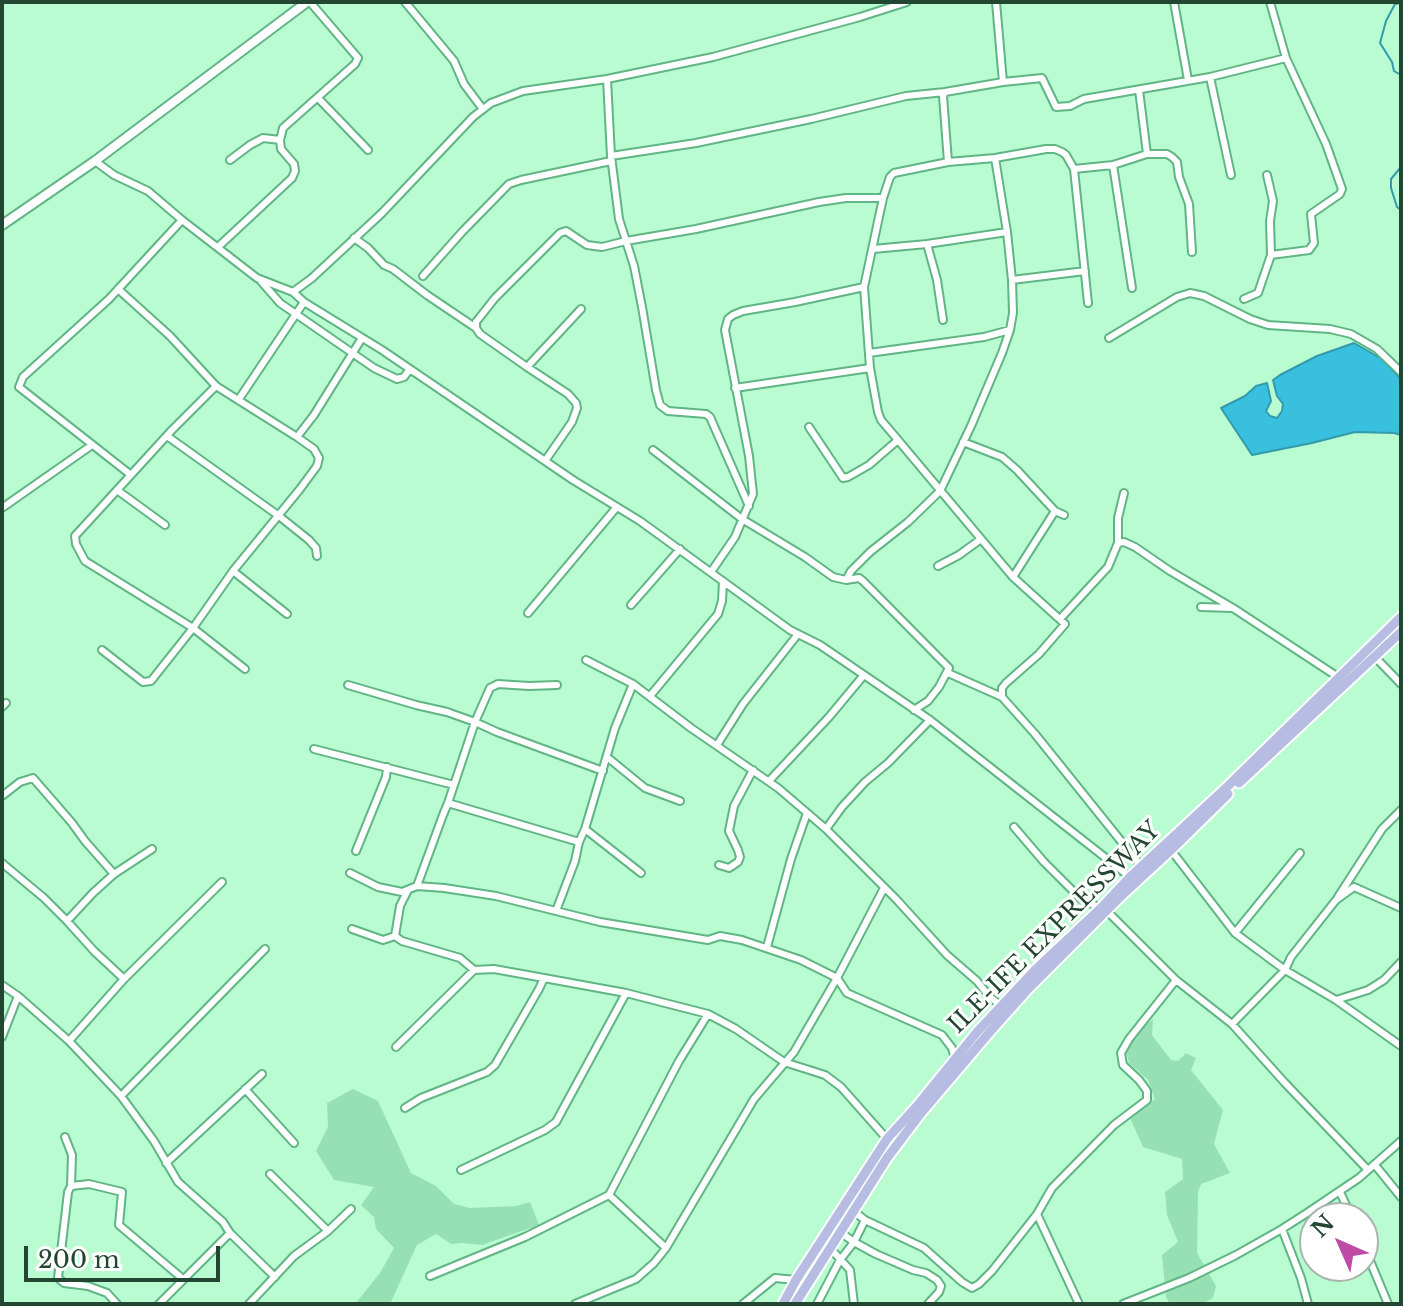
<!DOCTYPE html>
<style>
body{margin:0}
#map{position:relative;width:1403px;height:1306px;overflow:hidden;background:#b9fcd2;font-family:"Libre Baskerville",serif}
canvas{display:block}
.frame{position:absolute;inset:0;border:4px solid #224631;pointer-events:none}
.north{position:absolute;left:1299px;top:1202px;width:80px;height:80px;box-sizing:border-box;background:#fff;border:2px solid #a7b5ad;border-radius:50%;rotate:315deg;font-size:22px;font-weight:700;line-height:32px;text-align:center;color:#224631}
.north::after{content:'';display:block;margin:auto;width:28px;height:36px;background:#be4ba5;clip-path:polygon(50% 0,100% 100%,50% 72%,0 100%)}
.scale{position:absolute;left:24px;top:1246px;width:196px;height:36px;box-sizing:border-box;border:4px solid #224631;border-top:0;padding-left:10px;font-size:24px;line-height:28px;white-space:nowrap;color:#224631;-webkit-text-stroke:6px #fff;paint-order:stroke}
</style>
<div id="map">
<canvas width="1403" height="1306"></canvas>
<div class="frame"></div>
<div class="north">N</div>
<div class="scale">200 m</div>
</div>
<script>
const ctx = document.querySelector('canvas').getContext('2d');
ctx.lineJoin = 'round';
function fill(path, color) { ctx.fillStyle = color; ctx.fill(path, 'evenodd'); }
const shape = rows => new Path2D(rows.map(r => 'M' + r).join(''));
function stroke(path, color, width, dash) { ctx.strokeStyle = color; ctx.lineWidth = width; ctx.lineCap = dash ? 'butt' : 'round'; ctx.setLineDash(dash || []); ctx.stroke(path); }
function label(font, color, halo, rows, align = 'center') {
  ctx.font = font + ' "Libre Baskerville",serif'; ctx.lineWidth = 6; ctx.setLineDash([]); ctx.textBaseline = 'middle'; ctx.strokeStyle = halo; ctx.fillStyle = color; for (const [text, x, y, turn = 0] of rows) {
    ctx.save(); ctx.translate(x, y); ctx.rotate((+turn || 0) * Math.PI / 180); ctx.textAlign = isNaN(turn) ? turn : align; if (halo) ctx.strokeText(text, 0, 0); ctx.fillText(text, 0, 0); ctx.restore();
  }
}
fill(shape([
 [1153,1019,1152,1035,1171,1060,1178,1061,1186,1053,1196,1058,1191,1070,1223,1110,1214,1144,1230,1173,1201,1184,1198,1192,1197,1253,1216,1286,1213,1298,1202,1304,1170,1304,1166,1297,1162,1255,1178,1242,1167,1215,1165,1192,1183,1179,1182,1159,1143,1147,1130,1118,1155,1099,1148,1080,1129,1063,1126,1051,1141,1029],
 [353,1089,378,1101,411,1173,436,1186,454,1204,470,1208,516,1206,530,1202,539,1225,482,1245,462,1243,451,1244,436,1234,417,1245,390,1304,355,1304,380,1273,394,1248,376,1229,374,1217,361,1205,374,1187,334,1180,316,1151,328,1127,327,1103]
]), '#97e0b4');
const water = shape([
 [1354,343,1382,359,1401,379,1401,435,1394,433,1355,432,1312,443,1252,455,1221,408,1245,396,1256,386,1267,383,1271,401,1266,411,1270,416,1277,418,1282,411,1283,404,1277,396,1273,380,1280,375,1317,356,1354,343]
]);
fill(water, '#39c0df');
stroke(water, '#329bab', 2);
stroke(shape([
 [1401,3,1395,4,1386,21,1380,43,1392,62,1394,71,1401,75],
 [1401,167,1391,179,1391,188,1397,207,1401,210]
]), '#329bab', 2);
const street = shape([
 [405,2,454,61,464,84,482,108],
 [1174,2,1188,80],
 [1270,2,1286,58,1326,144,1342,189,1340,194,1311,214,1314,243,1309,250,1271,255],
 [1210,77,1231,175],
 [607,79,611,156,619,219,634,266,642,307,656,390,660,405,668,411,706,414,710,417,749,506],
 [1003,82,1042,78,1056,107,1070,106,1084,99,1210,77,1286,58],
 [1139,90,1147,154],
 [318,98,368,150],
 [611,156,696,143,811,119,906,96,945,92],
 [230,160,250,145,263,138,280,140],
 [95,161,114,175,148,191,182,220,257,278,293,292,304,302,382,350,573,480,640,521,790,630,820,645,930,720,1130,877],
 [948,162,943,96,945,92,1003,82,996,2],
 [1113,165,1132,288],
 [1074,169,1113,165,1147,154,1167,154,1172,157,1177,162,1179,177,1189,204,1192,252],
 [354,238,368,248,384,265,393,269,427,295,476,328],
 [927,244,937,280,943,320],
 [218,247,292,178,295,171,294,164,281,149,280,140,283,128,355,64,358,58,310,2],
 [873,249,927,244,1007,232],
 [423,276,462,232,509,184,521,180,611,161],
 [260,280,280,303,374,368,397,379,404,377,409,370],
 [1012,280,1085,271],
 [293,292,312,278,382,213,473,117,491,103,523,91,607,79,713,57,860,17,907,2],
 [1244,299,1258,293,1271,255,1270,221,1273,201,1267,175],
 [1088,303,1074,169,1066,155,1062,152,1055,149,1046,149,995,158,948,162,894,173,890,177,883,198,864,287,870,368,878,412,881,420,898,440,1013,577,1065,624,1039,654,1006,683,1002,688,1002,697,1035,734,1141,866],
 [581,309,527,367,480,334,476,328,476,322,495,298,560,233,566,231,587,245,602,247,626,241,696,229,819,202,846,198,883,198],
 [1109,338,1177,297,1190,293,1204,296,1250,319,1268,325,1330,329,1351,334,1377,349,1401,372],
 [869,353,984,337,1010,330],
 [527,367,568,394,576,403,577,408,572,422,545,461],
 [216,386,297,437,314,449,319,458,317,466,300,489,233,571,193,628,245,669],
 [735,388,870,368],
 [239,399,304,302],
 [809,427,843,478,848,477,869,465,898,440],
 [167,436,279,516,309,540,316,548,317,556],
 [297,437,314,415,362,338],
 [963,442,1002,457,1017,470,1055,511,1064,515],
 [653,450,742,519,805,557,833,577,846,580,851,571,870,552,908,522,940,491,971,426,1002,353,1010,330,1013,313,1012,280,1007,232,995,158],
 [131,475,19,387,23,377,109,299,182,220],
 [117,490,165,525],
 [2,508,92,445],
 [1118,543,1118,518,1124,493],
 [938,566,959,555,981,539],
 [233,571,287,614],
 [711,572,735,537,753,494,749,456,725,330,728,319,733,315,743,311,795,302,864,287],
 [1013,577,1055,511],
 [846,580,859,578,863,581,949,668,939,687,928,701,914,710],
 [631,605,680,549],
 [1201,607,1233,608,1338,677],
 [528,613,616,508],
 [1060,619,1108,567,1118,543,1124,542,1135,547,1170,571,1233,608],
 [102,650,143,682,151,681,193,628,85,561,76,544,75,536,172,430,216,386,170,336,118,289],
 [1375,657,1401,684],
 [586,660,633,684,691,728,778,788,826,829,896,899,947,955,977,981,989,996,1001,1006],
 [948,673,1002,697],
 [348,685,416,705,447,712,475,722,497,732,603,771],
 [650,696,718,614,722,601,723,581],
 [2,707,6,703],
 [717,745,743,704,798,634],
 [314,749,454,785],
 [607,757,645,788,680,801],
 [769,781,829,717,864,675],
 [2,796,20,782,33,778,72,823,85,841,114,874],
 [448,803,475,722,490,688,498,684,529,686,557,685],
 [1014,827,1044,862,1081,899,1107,911,1176,980,1232,1024,1285,1083,1368,1170],
 [585,829,641,873],
 [826,829,842,807,865,782,888,763,930,720],
 [1171,850,1235,933,1285,970,1336,1000,1401,1046],
 [356,851,386,777,387,767],
 [2,863,44,898,67,921,94,951,124,979],
 [719,865,729,868,738,862,740,857,738,850,729,831,734,806,753,770],
 [350,873,378,887,402,892,417,886,444,888,496,896,600,922,708,940,720,936,742,940,801,960,837,978,794,1052,754,1099,666,1248,654,1263,636,1279,575,1304],
 [417,886,443,815,448,803,579,842],
 [884,888,837,978,847,993,942,1035,952,1048,955,1059],
 [408,890,400,906,395,936,402,941,460,958,474,970],
 [1338,897,1382,829,1401,810],
 [556,911,575,861,579,842,585,829,615,728,633,684],
 [67,921,93,893,114,874,152,849],
 [352,929,383,940,395,936],
 [1235,933,1300,853],
 [767,947,791,859,807,813],
 [2,985,18,996,69,1041,121,1096,154,1141,178,1182,223,1222,230,1233,275,1277],
 [1336,1000,1368,990,1384,980,1401,962],
 [1232,1024,1285,970,1291,957,1336,900,1354,887,1401,908],
 [2,1037,18,996],
 [69,1041,124,979,222,882],
 [396,1047,474,970,494,969,544,978,626,993,708,1014,736,1029,784,1062,825,1075,841,1087,887,1139],
 [245,1089,294,1143],
 [121,1096,265,949],
 [405,1108,421,1098,487,1072,495,1065,539,989,544,978],
 [65,1137,72,1155,71,1186],
 [166,1163,262,1074],
 [1375,1165,1401,1197],
 [461,1170,545,1130,556,1122,626,993],
 [270,1174,328,1231],
 [1340,1192,1352,1218],
 [609,1195,666,1248],
 [852,1210,865,1220,924,1248,962,1282,972,1288,979,1284,992,1271,1037,1214],
 [1282,1229,1301,1278,1308,1304],
 [840,1232,854,1242,876,1254,913,1270,926,1273,937,1280,941,1286,939,1292,928,1304],
 [1363,1244,1388,1304],
 [830,1248,850,1270,854,1304],
 [430,1276,525,1237,609,1195,679,1061,708,1014],
 [117,1304,107,1293,88,1286,64,1283,58,1278,68,1192,71,1186,89,1184,122,1192,119,1225,183,1279],
 [159,1304,230,1233],
 [249,1304,294,1256,328,1231,351,1209],
 [743,1304,775,1278,796,1280],
 [817,1304,840,1260,854,1242,865,1220],
 [1079,1304,1037,1214,1052,1188,1114,1125,1147,1100,1147,1091,1139,1080,1123,1065,1121,1053,1129,1039,1176,980],
 [1123,1304,1189,1278,1236,1255,1282,1229,1307,1213,1359,1178,1401,1141]
]);
const secondary = shape([
 [2,225,95,161,307,2]
]);
const primary = shape([
 [1239,783,1401,632],
 [783,1304,796,1280,887,1139,917,1106,977,1032,1035,970,1101,908,1130,877,1228,786,1401,617],
 [795,1304,887,1158,921,1113,988,1034,1028,989,1118,899,1171,850,1228,794]
]);
stroke(street, '#60b584', 10);
stroke(secondary, '#60b584', 12);
stroke(primary, '#fff', 13);
stroke(street, '#fff', 6);
stroke(secondary, '#fff', 8);
stroke(primary, '#b7bce2', 9);
label('24px', '#224631', '#fff', [
 ["ILE-IFE EXPRESSWAY",1055,928,-45]
]);
</script>
